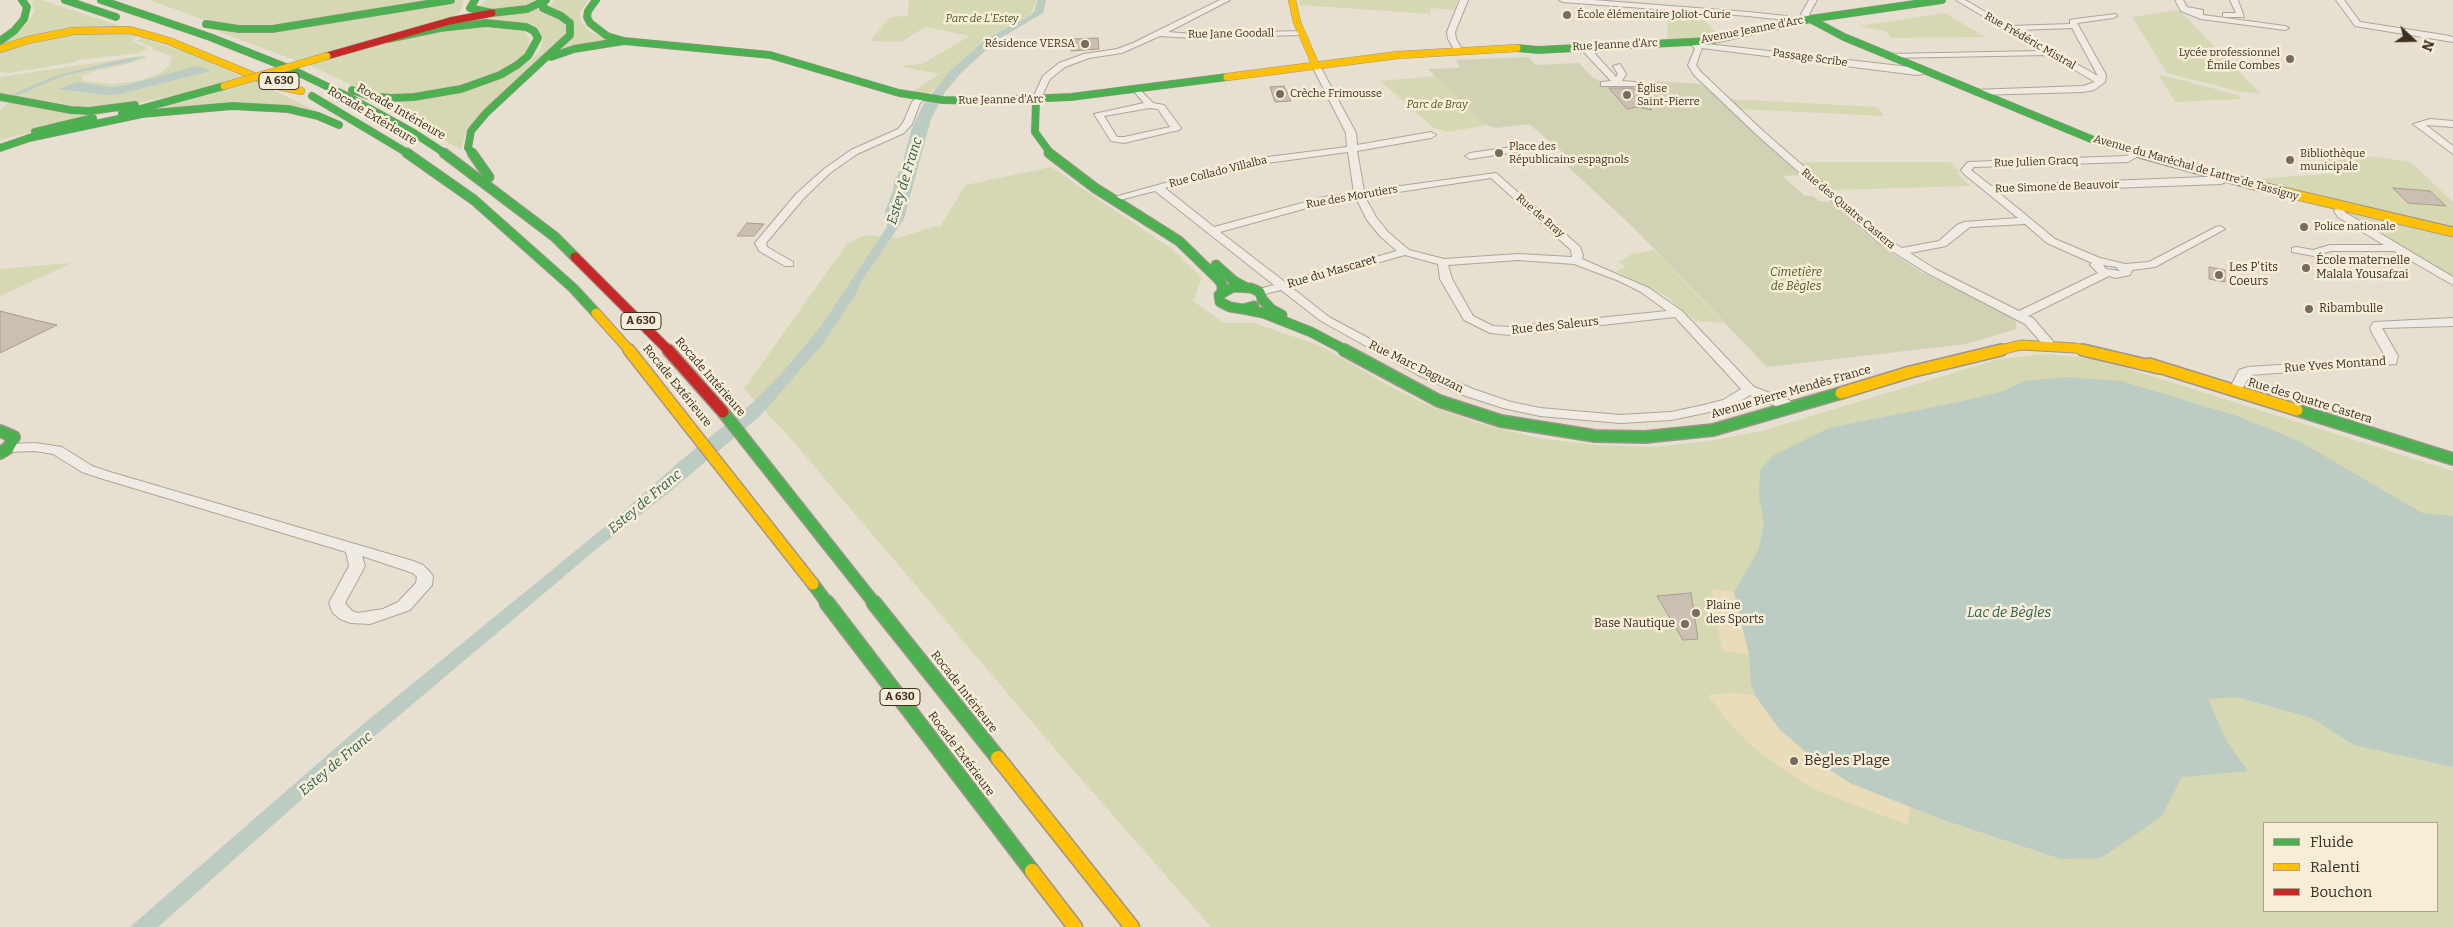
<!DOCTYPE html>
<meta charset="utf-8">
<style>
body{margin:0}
#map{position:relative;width:2453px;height:927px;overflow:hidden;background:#e7e0d1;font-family:Bitter,serif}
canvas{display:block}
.legend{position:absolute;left:2263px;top:822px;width:175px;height:90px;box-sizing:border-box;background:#f7eed8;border:1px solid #ada18e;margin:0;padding:6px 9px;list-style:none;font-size:15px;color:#3d2e20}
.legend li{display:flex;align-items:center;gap:10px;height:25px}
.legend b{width:25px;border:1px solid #ada18e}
.north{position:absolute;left:2388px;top:15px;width:50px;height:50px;-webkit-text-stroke:4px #f7eed8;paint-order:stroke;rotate:111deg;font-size:14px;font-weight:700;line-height:20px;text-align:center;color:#3d2e20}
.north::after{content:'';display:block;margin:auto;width:18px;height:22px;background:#3d2e20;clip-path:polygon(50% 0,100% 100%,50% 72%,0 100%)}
</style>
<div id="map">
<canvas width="2453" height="927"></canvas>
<ul class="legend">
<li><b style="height:6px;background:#4caf50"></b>Fluide</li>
<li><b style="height:6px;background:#ffc107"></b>Ralenti</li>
<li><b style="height:6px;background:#c62828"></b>Bouchon</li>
</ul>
<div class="north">N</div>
</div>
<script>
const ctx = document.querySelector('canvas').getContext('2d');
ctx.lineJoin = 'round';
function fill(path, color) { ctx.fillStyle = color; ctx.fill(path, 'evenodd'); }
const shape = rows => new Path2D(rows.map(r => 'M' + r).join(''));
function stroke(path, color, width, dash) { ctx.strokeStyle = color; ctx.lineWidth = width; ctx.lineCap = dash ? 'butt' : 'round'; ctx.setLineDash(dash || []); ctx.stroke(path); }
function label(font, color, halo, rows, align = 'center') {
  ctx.font = font + ' Bitter,serif'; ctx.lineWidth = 5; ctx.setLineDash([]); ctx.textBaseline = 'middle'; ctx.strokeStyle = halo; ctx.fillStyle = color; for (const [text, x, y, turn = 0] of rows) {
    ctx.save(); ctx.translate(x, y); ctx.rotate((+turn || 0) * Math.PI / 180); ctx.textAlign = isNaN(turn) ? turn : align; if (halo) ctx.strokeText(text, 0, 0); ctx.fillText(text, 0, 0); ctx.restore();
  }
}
fill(shape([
 [36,0,42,0,123,27,0,44,27,24,35,11,31,1],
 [150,0,423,0,284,24,248,26,215,24],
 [462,0,464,1,459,13,453,17,300,62,209,28,234,31],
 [486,0,536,0,521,7,493,10,482,7,481,5],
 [555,0,589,0,580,12,581,22,590,32,609,41,559,51,575,28,547,9],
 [909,0,1036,0,1031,14,982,40,928,95,912,92,939,74,899,66,922,64,970,36,925,27,901,42,870,41,890,17,908,16],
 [1299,0,1458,0,1454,10,1431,8,1430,14,1299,5],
 [539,8,557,16,569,29,465,134,461,150,376,100,432,97,530,61,541,49,543,38,537,29,464,20,524,12],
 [2179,10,2261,94,2237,91,2167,73,2132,17],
 [1945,13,1985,37,1891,38,1887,32,1859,26],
 [1668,17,1705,21,1719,36,1667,40],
 [491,25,514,28,524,31,529,38,529,46,524,55,495,74,454,89,386,96,362,90,309,65,410,36,438,30],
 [115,31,137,35,132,42,147,47,146,49,139,53,78,60,77,62,9,73,0,72,0,52,58,36],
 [142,38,185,52,245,78,185,94,120,106,82,107,17,96,62,76,129,62,145,56,146,58,131,63,94,71,81,77,84,81,111,84,138,81,161,73,169,66,172,56,154,50,152,47,137,41],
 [210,71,116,95,103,95,59,89,77,82,110,87],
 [128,58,54,76,11,95,0,93,0,77],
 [2158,74,2238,95,2242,99,2175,102],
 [1435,76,1486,125,1449,132,1434,128,1380,81],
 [254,81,331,118,288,108,141,113],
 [1729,99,1878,107,1884,116,1740,109],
 [10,102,65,113,112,112,0,140,0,110],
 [2297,146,2411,162,2453,202,2453,282,2342,215,2340,209,2247,184,2252,179,2342,173],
 [1800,162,1950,162,1960,172,1957,173,1970,186,1831,190],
 [1051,167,1172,249,1202,278,1193,301,1224,323,1254,323,1321,346,1391,387,1430,406,1478,423,1538,438,1596,445,1654,447,1708,441,1762,431,1999,359,2047,354,2088,358,2116,365,2453,471,2453,927,1211,927,1061,756,786,433,744,389,846,245,865,235,898,238,936,226,939,228,966,185],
 [2264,823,2437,823,2437,911,2264,911],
 [1654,250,1724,323,1695,321,1666,296,1616,271,1626,267,1619,262,1632,254],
 [69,263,68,265,0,296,0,269]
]), '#d6d7b3');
fill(shape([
 [1711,589,1734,592,1749,654,1722,651],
 [1728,693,1755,695,1780,730,1850,783,1910,807,1908,825,1813,789,1768,759,1745,740,1723,716,1708,695]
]), '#eadcb9');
fill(shape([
 [1529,57,1535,65,1579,63,1592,77,1608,86,1633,83,1651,83,1651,81,1702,84,1800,175,1783,176,1805,196,1813,196,1819,201,1830,202,1875,242,1921,272,2015,319,2017,329,1966,344,1767,367,1634,228,1564,163,1574,162,1529,124,1497,128,1486,125,1428,69,1460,68,1456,60]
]), '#d1d1b3');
fill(shape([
 [1037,0,1046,0,1043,13,996,41,961,73,945,92,931,119,904,219,862,280,855,296,822,345,760,416,667,494,599,547,344,762,158,927,130,927,362,725,623,512,679,462,751,404,783,372,821,326,887,227,885,211,893,191,894,182,901,168,912,128,924,103,949,72,984,40,1032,14,1035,10],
 [145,56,129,62,62,76,17,96,11,95,54,76,128,58],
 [197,66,211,71,116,95,104,95,58,89,77,82,110,87,126,85],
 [2066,377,2121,381,2237,416,2299,441,2422,513,2453,516,2453,767,2354,745,2312,718,2236,697,2208,699,2227,742,2248,771,2182,777,2161,817,2101,858,2061,859,1941,819,1850,783,1819,763,1780,730,1755,695,1751,684,1749,654,1734,592,1759,549,1764,522,1759,496,1760,470,1774,455,1829,428,1954,403,2004,391,2024,381]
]), '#bcccc2');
const building = shape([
 [1098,38,1099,49,1071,51,1072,39,1098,38],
 [1284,86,1291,101,1275,102,1270,87,1284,86],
 [1609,88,1633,88,1652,110,1637,107,1627,109,1609,88],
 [2393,188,2430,191,2446,206,2408,203,2393,188],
 [747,223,764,224,754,236,737,236,747,223],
 [2209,267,2225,270,2225,282,2209,279,2209,267],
 [0,311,35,320,57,325,0,353,0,311],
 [1691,593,1698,639,1683,640,1657,596,1691,593]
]);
fill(building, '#cbbfb2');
stroke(building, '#a89c90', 1);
const street = shape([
 [1220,0,1230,0,1168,32,1193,34,1301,31,1305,33,1301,35,1193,38,1160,36,1122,53,1089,58,1065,67,1050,79,1039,102,1032,100,1043,76,1059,63,1084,54,1117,49,1133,43,1220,0],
 [1460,0,1468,0,1455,32,1456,39,1463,51,1459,53,1456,53,1448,39,1447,32,1460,0],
 [1559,0,1593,0,1748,12,1786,16,1801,22,1797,24,1785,20,1748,16,1563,2,1559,0],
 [1809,0,1817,0,1809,14,1814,19,1810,21,1801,14,1809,0],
 [1956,0,1965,0,2010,26,2070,24,2070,20,2075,19,2116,14,2117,16,2113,18,2077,23,2106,75,2105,82,2094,90,2083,92,1976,95,1972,92,1973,90,2083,86,2095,82,2049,55,1886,58,1885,56,1889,54,2041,51,1956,0],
 [2072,28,2098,76,2017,30,2072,28],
 [2175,0,2183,0,2187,7,2203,10,2203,15,2285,26,2289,28,2285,30,2201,19,2181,11,2175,0],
 [2230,0,2238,0,2244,17,2223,17,2223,13,2236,13,2230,0],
 [2336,0,2344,0,2360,22,2444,35,2453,37,2453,42,2355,26,2336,0],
 [1693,40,1698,43,1927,69,1927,73,1917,75,1702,48,1696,65,1700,71,1763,131,1887,239,1902,248,1939,241,1957,225,1964,222,2018,218,1964,174,1961,170,1968,162,2126,156,2137,150,2142,153,2140,155,2128,162,1974,167,1971,170,1991,186,2228,176,2233,179,2221,184,1998,192,2055,239,2100,258,2125,264,2149,262,2216,227,2220,226,2225,229,2155,267,2132,270,2130,275,2116,278,2109,276,2028,316,2033,318,2056,345,2050,349,2046,348,2025,324,1927,273,1879,243,1757,135,1694,75,1688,65,1695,49,1689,42,1693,40],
 [2025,224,2047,243,2092,263,2090,265,2098,273,2019,311,1935,269,1910,253,1946,246,1970,227,2025,224],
 [2103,265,2116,267,2120,271,2106,269,2103,265],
 [1581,45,1587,45,1616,77,1618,74,1613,66,1620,64,1626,74,1622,81,1635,82,1635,86,1601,86,1601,82,1611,81,1581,49,1581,45],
 [1313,64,1320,66,1356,133,1357,145,1431,132,1436,135,1431,138,1357,151,1364,191,1496,173,1580,247,1583,255,1582,259,1649,288,1682,311,1754,387,1789,400,1796,407,1795,410,1785,410,1750,395,1733,406,1705,413,1671,420,1620,423,1540,416,1503,408,1463,395,1418,375,1321,321,1281,290,1260,295,1256,294,1256,290,1274,285,1155,191,1112,202,1107,199,1252,159,1347,147,1346,133,1312,66,1313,64],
 [1348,152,1354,193,1324,197,1214,227,1165,188,1252,165,1348,152],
 [1491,178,1571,250,1572,257,1518,254,1444,259,1409,250,1388,232,1376,217,1365,197,1491,178],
 [1356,198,1367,220,1380,236,1397,251,1285,282,1220,232,1325,203,1356,198],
 [1405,255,1438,264,1440,279,1464,320,1490,333,1510,335,1675,317,1741,389,1723,400,1704,405,1671,412,1620,415,1540,408,1511,402,1473,389,1426,369,1329,317,1291,287,1405,255],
 [1518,260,1574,264,1619,281,1641,292,1667,311,1510,327,1493,326,1473,316,1452,279,1448,265,1518,260],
 [1136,86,1153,103,1164,105,1181,128,1179,130,1124,143,1111,141,1094,114,1144,103,1132,89,1136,86],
 [1150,108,1158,109,1170,127,1124,137,1117,137,1104,116,1150,108],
 [919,95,926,97,920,103,912,124,904,133,857,154,830,173,804,198,766,243,767,247,793,262,793,266,785,266,759,251,755,243,796,194,824,169,851,150,898,129,903,123,912,102,919,95],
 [2430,119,2453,121,2453,127,2426,125,2453,146,2453,154,2413,124,2430,119],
 [1519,146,1524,149,1522,151,1470,159,1465,156,1470,153,1519,146],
 [2343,203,2348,206,2344,211,2346,213,2453,277,2453,285,2394,251,2331,251,2314,256,2292,252,2292,248,2296,247,2313,250,2330,245,2384,245,2338,217,2334,211,2339,204,2343,203],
 [2453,318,2453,326,2382,328,2398,356,2396,364,2250,375,2239,395,2234,396,2228,392,2239,370,2248,367,2386,358,2371,331,2370,327,2374,322,2453,318],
 [35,443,62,447,92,466,110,472,413,561,423,565,430,572,433,576,432,585,410,610,370,624,351,623,340,619,333,613,329,603,349,566,346,552,100,478,82,472,53,454,35,451,8,452,1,448,8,444,35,443],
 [362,556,413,573,417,577,416,583,398,602,383,609,358,613,352,611,345,603,365,566,362,556]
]);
const fastFar3 = shape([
 [65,0,116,17],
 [101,0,210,37,293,70,349,97,414,133,446,154],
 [475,0,470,8,492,13,527,9,546,0],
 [596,0,588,11,587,17,590,23,607,36,624,41,770,55,899,93,943,100,978,101,1071,97,1227,77],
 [1810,19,1844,37,2096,141,2143,154],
 [206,24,239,29,272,29,451,0],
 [0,41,14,31,24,19,27,7,22,0],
 [1517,48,1538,50,1708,41,1810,19,1942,0],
 [551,57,574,49,624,41],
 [352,90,369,96,391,98,414,97,461,89,500,75,517,65,528,56,538,38,534,31,526,27,486,23,440,28,388,39],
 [312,96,409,154],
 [0,97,71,110,89,111,135,105],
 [1036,100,1035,132,1051,154],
 [122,114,224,86],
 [35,132,93,118],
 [29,138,142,114,232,106,288,109,318,116,339,125],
 [0,148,47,132],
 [473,154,468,148,471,131,486,113,570,35,570,23,561,16,543,8,544,2]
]);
const fastFar2 = shape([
 [407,153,474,200,573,288,596,313],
 [444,153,555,237,575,257],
 [472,153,489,177],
 [1049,153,1095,188,1179,241,1217,278,1222,284,1222,292],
 [2139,153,2250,184],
 [1216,265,1234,281,1245,287],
 [1254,306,1243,309,1230,307,1220,302,1219,295,1233,287,1251,288,1260,292,1262,299,1271,309,1282,315],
 [1243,309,1263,313,1311,332,1347,351]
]);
const fastFar1 = shape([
 [1344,350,1439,401,1501,421,1595,436,1645,437,1713,430,1841,393],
 [2297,410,2453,459],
 [723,412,875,604],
 [0,431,14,437,8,448,0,453],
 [813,584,828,604]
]);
const fast = shape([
 [827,603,1032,871],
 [874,603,998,758]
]);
const slowFar3 = shape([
 [1292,0,1297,22,1316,66],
 [0,49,28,40,73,31,130,30,169,41,278,86,301,91],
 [1227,77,1398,55,1517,48]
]);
const slowFar2 = shape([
 [2250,184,2453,232],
 [596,313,630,351],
 [1996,351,2021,345,2075,348,2088,351]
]);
const slowFar1 = shape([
 [629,350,813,584],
 [2083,350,2159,368],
 [2149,364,2297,410],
 [1841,393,1910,372,2001,350]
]);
const slow = shape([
 [998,758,1132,927],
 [1032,871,1075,927]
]);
const jamFar2 = shape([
 [327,56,450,21,492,13]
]);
const jamFar1 = shape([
 [575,257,669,351]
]);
const jam = shape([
 [668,350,723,412]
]);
stroke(street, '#ada599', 2);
stroke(fastFar3, '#9c958a', 8);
stroke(fastFar2, '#9c958a', 11);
stroke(fastFar1, '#9c958a', 14);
stroke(fast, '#9c958a', 17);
stroke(slowFar3, '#9c958a', 8);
stroke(slowFar2, '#9c958a', 11);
stroke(slowFar1, '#9c958a', 14);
stroke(slow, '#9c958a', 17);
stroke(jamFar2, '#9c958a', 8);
stroke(jamFar1, '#9c958a', 11);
stroke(jam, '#9c958a', 14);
fill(street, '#efebe3');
stroke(fastFar3, '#4caf50', 7);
stroke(fastFar2, '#4caf50', 9);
stroke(fastFar1, '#4caf50', 11);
stroke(fast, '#4caf50', 14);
stroke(slowFar3, '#ffc107', 7);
stroke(slowFar2, '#ffc107', 9);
stroke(slowFar1, '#ffc107', 11);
stroke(slow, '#ffc107', 14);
stroke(jamFar2, '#c62828', 7);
stroke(jamFar1, '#c62828', 9);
stroke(jam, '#c62828', 11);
const slowBridge = shape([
 [224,86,327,56]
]);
stroke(slowBridge, '#9c958a', 8, []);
stroke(slowBridge, '#ffc107', 7);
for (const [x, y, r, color] of [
 [1567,15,5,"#786c5e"],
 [1085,44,5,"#786c5e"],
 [2290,59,5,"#786c5e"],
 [1280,94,5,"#786c5e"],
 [1627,95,5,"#786c5e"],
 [1499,153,5,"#786c5e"],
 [2290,160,5,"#786c5e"],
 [2304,227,5,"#786c5e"],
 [2306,268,5,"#786c5e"],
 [2219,275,5,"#786c5e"],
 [2309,309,5,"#786c5e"],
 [1696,613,5,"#786c5e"],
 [1685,624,5,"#786c5e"],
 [1794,761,5,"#786c5e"]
]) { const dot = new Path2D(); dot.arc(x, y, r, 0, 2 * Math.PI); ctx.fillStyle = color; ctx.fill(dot); stroke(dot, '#f7eed8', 2); }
label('11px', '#3d2e20', '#f7eed8', [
 ["École élémentaire Joliot-Curie",1577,15],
 ["Résidence VERSA",1075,44,"right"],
 ["Lycée professionnel",2280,53,"right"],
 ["Émile Combes",2280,66,"right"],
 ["Église",1637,89],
 ["Saint-Pierre",1637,102],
 ["Crèche Frimousse",1290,94],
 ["Place des",1509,147],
 ["Républicains espagnols",1509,160],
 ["Bibliothèque",2300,154],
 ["municipale",2300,167],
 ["Police nationale",2314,227]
], 'left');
label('italic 11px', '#4d5a26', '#f7eed8', [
 ["Parc de L'Estey",982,19],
 ["Parc de Bray",1437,105]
]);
label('11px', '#3d2e20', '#f7eed8', [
 ["Avenue Jeanne d'Arc",1752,30,-11],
 ["Rue Jane Goodall",1231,34,-1],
 ["Rue Frédéric Mistral",2030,41,30],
 ["Rue Jeanne d'Arc",1615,45,-3],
 ["Passage Scribe",1810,58,8],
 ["Rue Jeanne d'Arc",1001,100,-1],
 ["Rue Julien Gracq",2036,162,-2],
 ["Avenue du Maréchal de Lattre de Tassigny",2196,168,16],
 ["Rue Collado Villalba",1218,172,-14],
 ["Rue Simone de Beauvoir",2057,187,-2],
 ["Rue des Morutiers",1352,197,-10],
 ["Rue des Quatre Castera",1848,209,40],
 ["Rue de Bray",1540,216,41]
]);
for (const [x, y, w] of [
 [279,81,40],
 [641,321,40],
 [900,697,40]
]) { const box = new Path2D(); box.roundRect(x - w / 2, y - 8.5, w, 17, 4); ctx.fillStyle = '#f7eed8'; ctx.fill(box); stroke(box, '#3d2e20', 1); }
label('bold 11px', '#3d2e20', null, [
 ["A 630",279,81],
 ["A 630",641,321],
 ["A 630",900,697]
]);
label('12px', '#3d2e20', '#f7eed8', [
 ["Rocade Intérieure",401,112,30],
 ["Rocade Extérieure",372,116,31],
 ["Rue du Mascaret",1332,272,-16],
 ["Rue des Saleurs",1555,326,-6],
 ["Rue Yves Montand",2335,365,-4],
 ["Rue Marc Daguzan",1416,367,26],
 ["Rocade Intérieure",710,377,49],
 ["Rocade Extérieure",677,386,51],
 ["Avenue Pierre Mendès France",1791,392,-16],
 ["Rue des Quatre Castera",2310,401,17],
 ["Rocade Intérieure",964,692,52],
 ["Rocade Extérieure",961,754,53]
]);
label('12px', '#3d2e20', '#f7eed8', [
 ["École maternelle",2316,261],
 ["Malala Yousafzai",2316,275],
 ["Les P'tits",2229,268],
 ["Coeurs",2229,282],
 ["Ribambulle",2319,309],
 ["Plaine",1706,606],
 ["des Sports",1706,620],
 ["Base Nautique",1675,624,"right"]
], 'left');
label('italic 12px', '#4d5a26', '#f7eed8', [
 ["Cimetière",1796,273],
 ["de Bègles",1796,287]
]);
label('italic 14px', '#2f5d5a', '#f7eed8', [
 ["Estey de Franc",905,181,-73],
 ["Estey de Franc",645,502,-40],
 ["Lac de Bègles",2009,613],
 ["Estey de Franc",336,764,-40]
]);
label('15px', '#3d2e20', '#f7eed8', [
 ["Bègles Plage",1804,761]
], 'left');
</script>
